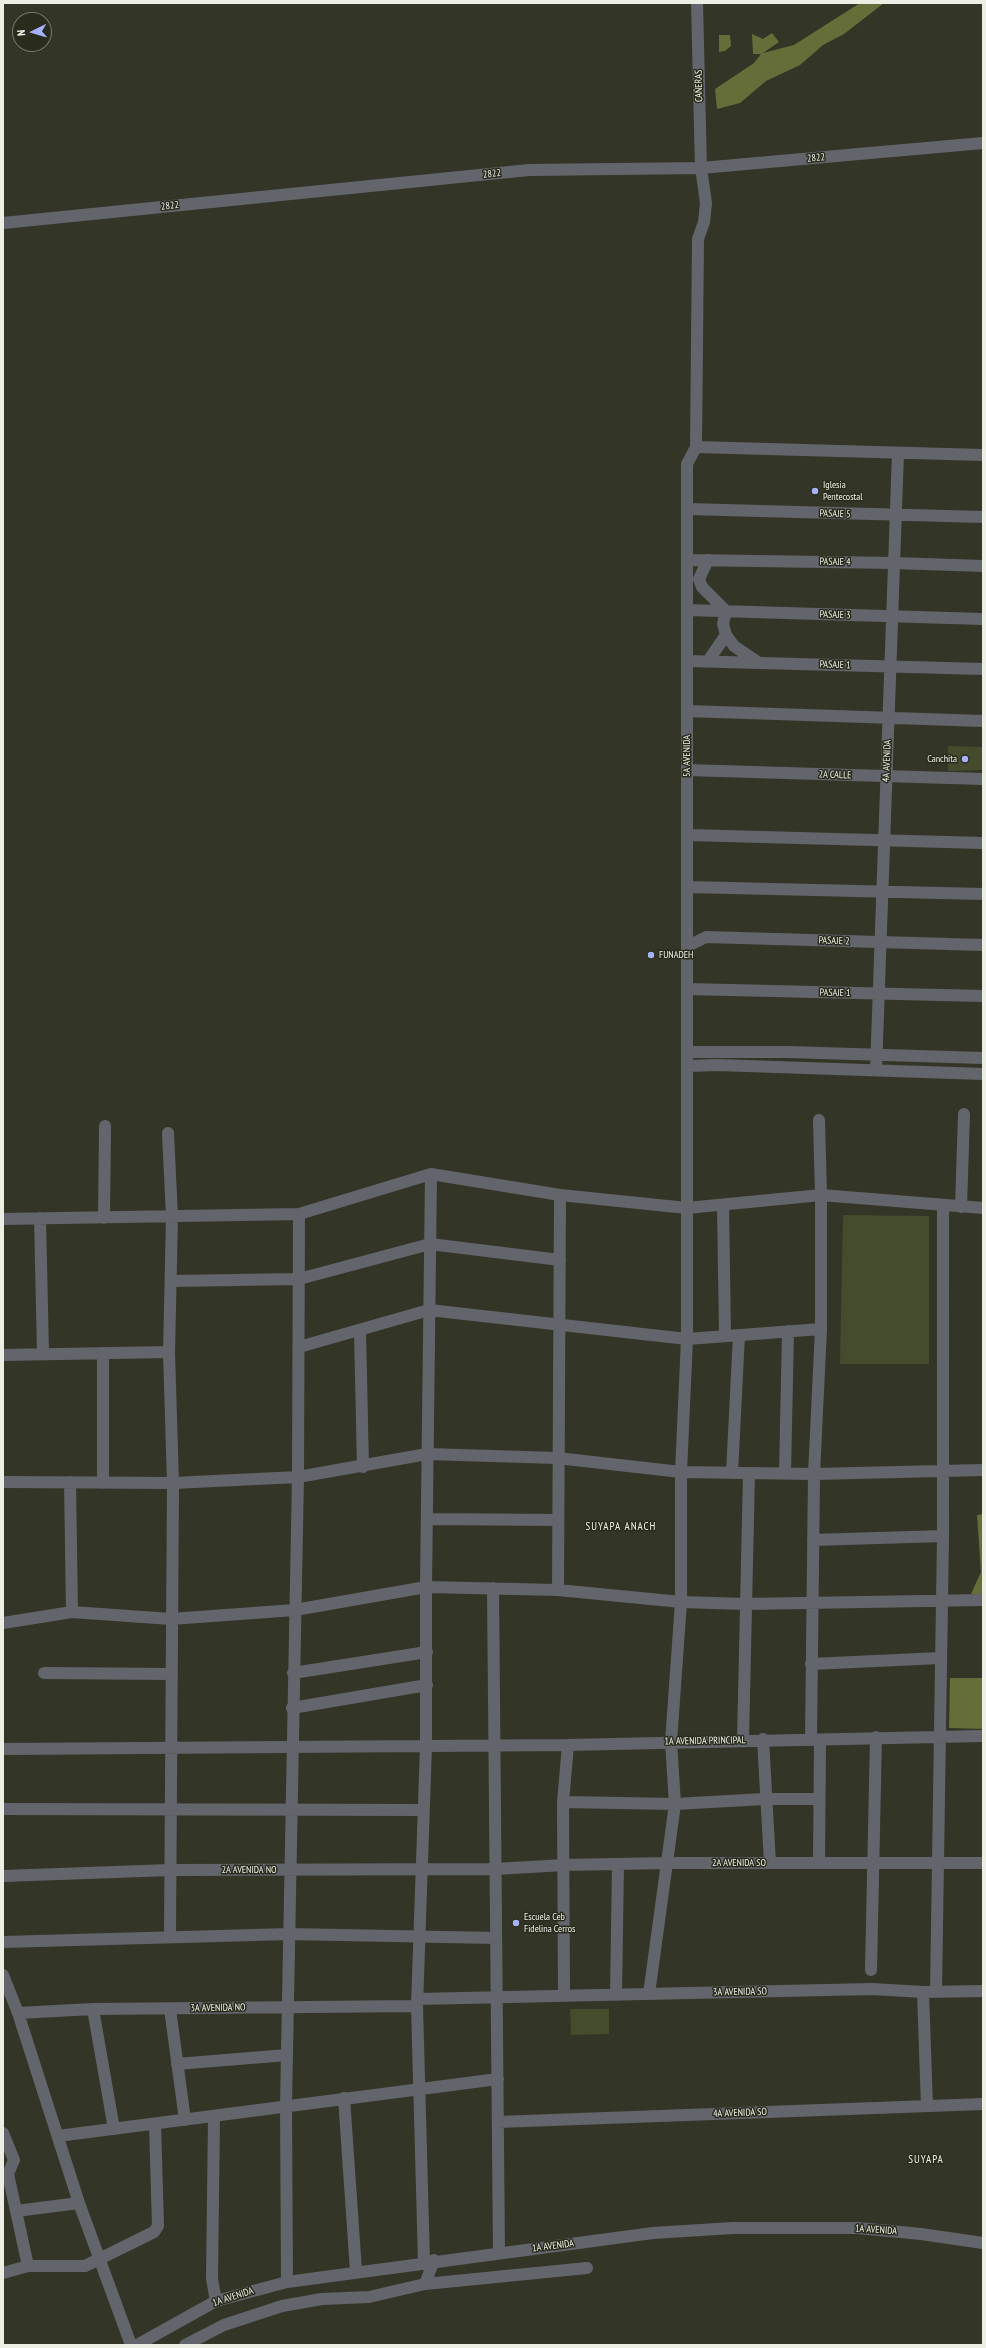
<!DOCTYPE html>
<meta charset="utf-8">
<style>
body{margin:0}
#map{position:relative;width:986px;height:2348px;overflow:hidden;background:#333627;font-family:"PT Sans Narrow",sans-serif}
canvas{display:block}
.frame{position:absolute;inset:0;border:4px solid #edefe5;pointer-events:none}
.north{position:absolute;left:12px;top:12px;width:40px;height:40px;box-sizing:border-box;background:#292c1d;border:1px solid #777a6d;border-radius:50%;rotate:265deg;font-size:11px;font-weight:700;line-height:16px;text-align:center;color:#edefe5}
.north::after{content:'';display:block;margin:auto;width:14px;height:18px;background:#a7b1fc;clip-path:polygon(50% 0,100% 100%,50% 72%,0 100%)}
</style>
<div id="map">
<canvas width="986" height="2348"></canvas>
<div class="frame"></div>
<div class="north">N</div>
</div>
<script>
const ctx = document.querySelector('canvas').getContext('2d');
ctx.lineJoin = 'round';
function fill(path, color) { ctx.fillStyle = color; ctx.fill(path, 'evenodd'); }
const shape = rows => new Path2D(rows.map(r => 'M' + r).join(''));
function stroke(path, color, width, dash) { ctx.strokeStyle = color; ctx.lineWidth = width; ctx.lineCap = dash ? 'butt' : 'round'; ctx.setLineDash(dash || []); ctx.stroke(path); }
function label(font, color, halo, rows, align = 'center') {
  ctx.font = font + ' "PT Sans Narrow",sans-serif'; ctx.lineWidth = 3; ctx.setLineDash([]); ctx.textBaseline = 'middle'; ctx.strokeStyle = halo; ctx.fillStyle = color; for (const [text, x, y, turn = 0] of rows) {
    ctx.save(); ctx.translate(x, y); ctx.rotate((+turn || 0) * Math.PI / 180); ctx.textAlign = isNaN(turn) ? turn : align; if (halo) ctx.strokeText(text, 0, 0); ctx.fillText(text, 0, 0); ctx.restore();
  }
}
fill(shape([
 [948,746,983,747,983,770,948,771],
 [843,1215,929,1216,929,1364,840,1364],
 [570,2009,609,2009,609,2034,571,2035]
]), '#454b2d');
fill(shape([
 [860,3,884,3,844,34,823,45,800,65,766,81,740,103,717,109,715,89,754,63,761,54,753,54,752,34,763,39,772,33,779,42,763,53,794,45],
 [719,35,730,35,731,46,725,51,719,52],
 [983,1514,983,1594,971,1594,981,1572,977,1515],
 [950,1678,983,1678,983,1729,949,1728]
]), '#656e39');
stroke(shape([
 [3,223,529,170,701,168,983,143],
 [696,447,983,455],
 [687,509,983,517],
 [687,560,894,563,983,566],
 [708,560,699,579,702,587,726,611,723,624,726,635,734,646,759,663],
 [687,610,983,619],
 [687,661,983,669],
 [708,661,726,635],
 [687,711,983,721],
 [687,770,983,779],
 [688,835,983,843],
 [688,887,983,894],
 [688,946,706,937,983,945],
 [688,989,983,996],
 [688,1052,788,1052,983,1058],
 [688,1066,717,1065,983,1074],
 [876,1070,898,453],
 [168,1133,172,1217,169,1352,173,1483,170,1936],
 [723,1205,725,1336],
 [961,1207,964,1114],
 [40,1218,43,1354],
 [104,1218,105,1126],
 [3,1219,299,1214,431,1174,560,1195,687,1208,821,1195,983,1208],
 [171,1281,299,1279,430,1244,560,1260],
 [360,1331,363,1467],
 [299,1347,429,1310,687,1339,821,1329],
 [103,1353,103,1483],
 [3,1355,169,1352],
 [732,1473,739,1335],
 [785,1473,788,1331],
 [3,1482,173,1483,298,1477,427,1454,557,1458,681,1472,814,1474,983,1470],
 [70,1482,72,1612],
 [427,1519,558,1520],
 [813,1540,943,1536],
 [493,1588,499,2253],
 [558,1590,560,1195],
 [3,1623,72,1612,171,1619,295,1610,426,1587,558,1590,681,1602,745,1604,983,1600],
 [811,1664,940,1658],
 [44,1673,171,1674],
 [293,1673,427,1652],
 [292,1708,427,1685],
 [763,1739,770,1863],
 [811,1740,814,1474,821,1329,821,1195,819,1120],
 [743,1741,749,1473],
 [3,1749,568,1745,983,1736],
 [563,1802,675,1804,764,1799,818,1799],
 [3,1809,423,1810],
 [819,1863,820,1741],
 [3,1876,171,1870,495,1869,564,1865,666,1863,983,1863],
 [3,1942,289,1934,496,1938],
 [871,1970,876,1737],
 [3,1975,18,2013,79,2203,131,2345],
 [923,1992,927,2106],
 [936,1992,943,1536,943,1206],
 [564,1994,563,1802,568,1745],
 [649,1994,675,1804,671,1742,681,1602,681,1472,687,1339,687,464,696,447,698,239,704,222,706,203,701,168,697,3],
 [616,1995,618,1864],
 [417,1999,872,1989,923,1992,983,1991],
 [93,2009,114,2129],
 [170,2009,185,2120],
 [18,2013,93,2009,417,2006],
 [177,2064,287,2055],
 [344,2098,356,2271],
 [214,2116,212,2279,216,2301],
 [498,2122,983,2104],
 [3,2133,14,2160,8,2174,28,2266],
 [58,2136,498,2079],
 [16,2211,79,2203],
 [424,2262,417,2006,426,1746,426,1587,431,1174],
 [3,2273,28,2266,85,2266,154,2232,158,2226,155,2124],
 [287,2282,286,2105,298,1477,299,1214],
 [425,2284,587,2268],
 [137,2345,216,2301,287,2282,653,2233,733,2228,858,2228,921,2234,983,2243],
 [185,2345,224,2325,282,2306,322,2299,369,2297,425,2284,434,2260]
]), '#63656c', 12);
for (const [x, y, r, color] of [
 [815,491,4,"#a7b1fc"],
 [965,759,4,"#a7b1fc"],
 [651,955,4,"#a7b1fc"],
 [516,1923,4,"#a7b1fc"]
]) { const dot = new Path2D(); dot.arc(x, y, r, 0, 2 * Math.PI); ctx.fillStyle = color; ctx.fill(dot); stroke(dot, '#292c1d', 1.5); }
label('10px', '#edefe5', '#292c1d', [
 ["CAÑERAS",699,86,-91],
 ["2822",816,158,-5],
 ["2822",492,174,-6],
 ["2822",170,206,-6],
 ["PASAJE 5",835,514,2],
 ["PASAJE 4",835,562,1],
 ["PASAJE 3",835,615,2],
 ["PASAJE 1",835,665,2],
 ["5A AVENIDA",687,756,-90],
 ["4A AVENIDA",887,761,-88],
 ["2A CALLE",835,775,2],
 ["PASAJE 2",834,941,2],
 ["PASAJE 1",835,993,1],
 ["1A AVENIDA PRINCIPAL",705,1741,-1],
 ["2A AVENIDA SO",739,1863],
 ["2A AVENIDA NO",249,1870],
 ["3A AVENIDA SO",740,1992,-1],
 ["3A AVENIDA NO",218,2008,-1],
 ["4A AVENIDA SO",740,2113,-2],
 ["1A AVENIDA",876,2230,4],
 ["1A AVENIDA",553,2246,-7],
 ["1A AVENIDA",233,2297,-18]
]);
label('10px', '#edefe5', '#292c1d', [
 ["Iglesia",823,485],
 ["Pentecostal",823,497],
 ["Canchita",957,759,"right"],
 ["FUNADEH",659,955],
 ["Escuela Ceb",524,1917],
 ["Fidelina Cerros",524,1929]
], 'left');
ctx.letterSpacing = '1px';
label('11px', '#edefe5', '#292c1d', [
 ["SUYAPA ANACH",621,1527],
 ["SUYAPA",926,2160]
]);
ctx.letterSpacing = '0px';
</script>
